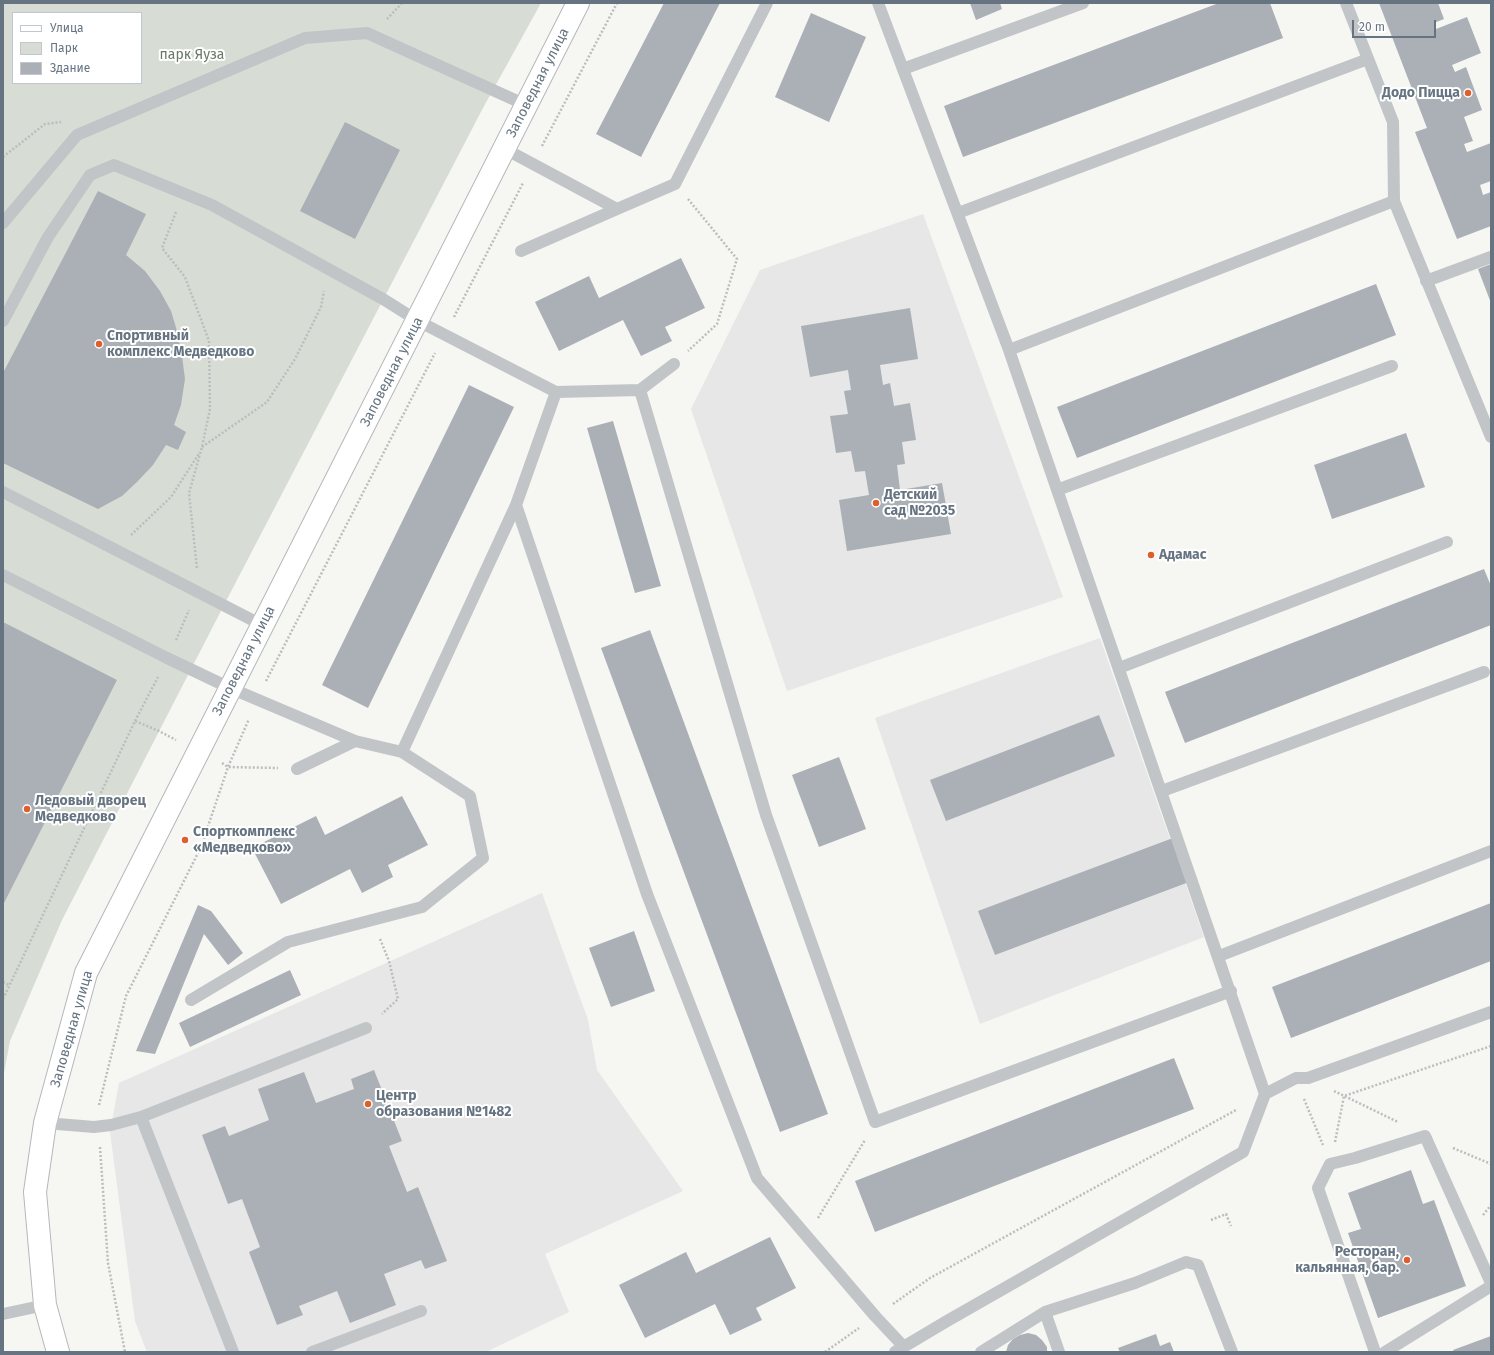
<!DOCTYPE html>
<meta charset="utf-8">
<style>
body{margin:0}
#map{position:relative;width:1494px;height:1355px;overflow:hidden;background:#f6f6f3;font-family:"Fira Sans",sans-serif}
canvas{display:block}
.frame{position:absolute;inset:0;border:4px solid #667482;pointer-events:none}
.legend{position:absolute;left:12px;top:12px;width:130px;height:72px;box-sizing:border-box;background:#fff;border:1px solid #c2c7cd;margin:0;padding:5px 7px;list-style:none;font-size:12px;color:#667482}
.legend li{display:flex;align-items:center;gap:8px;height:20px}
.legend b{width:20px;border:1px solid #c2c7cd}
.scale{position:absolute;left:1352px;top:20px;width:84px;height:18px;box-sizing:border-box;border:2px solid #667482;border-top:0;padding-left:5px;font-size:12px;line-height:14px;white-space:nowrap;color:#667482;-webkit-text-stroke:3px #fff;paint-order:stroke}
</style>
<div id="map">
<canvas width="1494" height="1355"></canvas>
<div class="frame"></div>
<ul class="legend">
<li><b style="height:5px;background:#fff"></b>Улица</li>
<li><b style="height:11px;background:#d7ddd4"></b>Парк</li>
<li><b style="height:11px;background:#aab0b6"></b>Здание</li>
</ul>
<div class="scale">20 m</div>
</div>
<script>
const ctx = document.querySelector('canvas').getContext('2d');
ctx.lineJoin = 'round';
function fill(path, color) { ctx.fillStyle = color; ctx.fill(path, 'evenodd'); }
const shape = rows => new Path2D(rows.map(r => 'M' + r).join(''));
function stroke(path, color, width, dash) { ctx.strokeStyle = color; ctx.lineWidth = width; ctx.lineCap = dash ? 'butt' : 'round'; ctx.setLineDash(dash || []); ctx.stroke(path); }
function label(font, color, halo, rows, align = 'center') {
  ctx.font = font + ' "Fira Sans",sans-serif'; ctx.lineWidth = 4; ctx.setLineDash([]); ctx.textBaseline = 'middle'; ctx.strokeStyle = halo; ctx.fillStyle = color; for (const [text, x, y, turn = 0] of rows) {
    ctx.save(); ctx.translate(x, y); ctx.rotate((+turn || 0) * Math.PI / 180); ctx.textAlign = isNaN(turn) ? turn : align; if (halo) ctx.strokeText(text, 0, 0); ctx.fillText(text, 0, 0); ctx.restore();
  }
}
fill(shape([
 [923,214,1063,597,787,691,691,409,760,270],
 [1100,638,1204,937,980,1024,875,718],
 [542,893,588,1020,597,1070,683,1191,545,1254,569,1312,486,1352,147,1352,135,1321,110,1132,119,1083]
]), '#e6e7e6');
fill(shape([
 [3,3,541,3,483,108,224,605,62,920,10,1041,3,1078],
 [13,13,141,13,141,83,13,83]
]), '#d7ddd4');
fill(shape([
 [664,3,720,3,641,157,596,134],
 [970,3,1000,3,1002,9,976,20],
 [1219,3,1270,3,1283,38,963,157,944,106],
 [1379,3,1438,3,1444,19,1434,23,1436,29,1467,17,1481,53,1452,65,1455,72,1466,67,1482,110,1464,117,1473,141,1464,144,1467,152,1491,143,1491,181,1480,185,1483,195,1491,192,1491,226,1457,239,1415,132,1427,128],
 [811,13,866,37,829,122,775,97],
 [345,122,400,150,355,239,300,211],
 [98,191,146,214,126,255,145,271,160,291,171,311,177,331,182,356,185,379,181,405,174,425,186,432,178,450,166,445,153,465,137,482,122,496,98,509,3,463,3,373],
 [681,258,705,308,665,327,672,341,641,356,623,320,559,351,535,302,589,276,599,298],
 [1491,264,1491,303,1478,269],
 [1376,284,1396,335,1077,458,1057,407],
 [910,308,918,359,880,365,883,385,890,383,894,406,910,403,916,440,902,442,905,464,897,465,900,490,942,483,951,534,847,551,839,500,869,495,865,471,855,472,851,451,836,453,830,416,848,414,844,391,851,390,848,370,810,377,801,326],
 [469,385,514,407,368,708,322,685],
 [613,421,661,586,635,593,587,428],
 [1406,433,1425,487,1332,519,1314,465],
 [1484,569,1491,586,1491,625,1185,743,1165,692],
 [3,622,117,680,3,905],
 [650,630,828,1114,780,1132,601,648],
 [1099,715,1115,756,946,821,930,780],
 [839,757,866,829,819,847,792,775],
 [402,796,428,845,388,865,393,877,362,893,350,869,281,904,252,848,316,816,325,835],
 [1173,838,1189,882,995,955,978,911],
 [1491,903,1491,961,1291,1038,1272,987],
 [198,905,211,911,243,953,228,965,204,934,155,1054,136,1051],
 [634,931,655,991,611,1007,589,948],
 [290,970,301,995,190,1047,179,1023],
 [1174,1058,1194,1109,875,1232,855,1181],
 [374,1070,402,1141,389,1146,407,1192,418,1187,447,1261,425,1269,421,1260,384,1274,396,1305,350,1323,337,1291,299,1306,303,1315,277,1325,249,1252,260,1247,242,1199,228,1204,202,1135,225,1126,229,1136,269,1120,258,1089,304,1072,316,1103,354,1089,351,1079],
 [1411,1170,1423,1204,1434,1200,1466,1286,1378,1318,1348,1233,1361,1229,1348,1193],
 [770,1237,796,1288,756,1308,762,1320,730,1335,715,1304,645,1338,619,1285,686,1252,696,1273],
 [1028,1333,1036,1335,1042,1340,1047,1347,1047,1352,1006,1352,1008,1345,1013,1339,1020,1335],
 [1156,1334,1160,1346,1170,1342,1174,1352,1120,1352,1118,1348],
 [1491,1336,1491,1352,1454,1352,1453,1350]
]), '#aab0b6');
const secondary = shape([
 [58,1352,45,1305,35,1192,45,1123,86,973,578,3]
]);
stroke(secondary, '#b4b8bc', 24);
stroke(shape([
 [387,19,402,3],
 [542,146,617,3],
 [3,157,45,124,61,122],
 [688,199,737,259,717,324,688,351],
 [176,212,162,248,185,277,209,341,210,409,202,447,189,493,197,569],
 [454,317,523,183],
 [202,447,267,402,295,359,321,307,324,291],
 [131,535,171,497,200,452],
 [176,640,189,610],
 [266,681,435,353],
 [135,721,158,677],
 [222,763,228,767,278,768],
 [380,939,389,961,398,999,382,1014],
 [3,982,9,985],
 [3,999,135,721,159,731,176,740],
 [1334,1091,1398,1122],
 [1304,1099,1323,1145],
 [99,1105,126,996,201,847,228,767,249,719],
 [1335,1142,1344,1096,1491,1046],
 [100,1147,108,1263,125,1352],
 [1453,1148,1491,1164],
 [1483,1215,1491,1205],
 [818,1218,865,1140],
 [1211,1220,1226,1214,1231,1226],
 [893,1304,930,1278,1236,1110],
 [825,1352,859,1328]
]), '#bbbdbf', 2.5, [2, 2]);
stroke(shape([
 [878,3,1009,350,1265,1094,1243,1152,947,1321,895,1352],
 [1346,3,1393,122,1394,201,1491,437],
 [903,69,1083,3],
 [505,149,617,209,675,184,767,3],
 [958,213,1368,59],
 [3,223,77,135,305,38,367,33,526,105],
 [521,251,617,209],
 [1426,281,1491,257],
 [3,321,48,237,90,175,114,165,212,205,383,299,418,321,556,392],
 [1009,350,1394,201],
 [640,390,674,364],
 [1057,490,1392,366],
 [3,492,262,625],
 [516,505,647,894,757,1178,875,1316,904,1347],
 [3,575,167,658,230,688,355,741,402,752,470,796,483,858,422,907,288,942,191,1000],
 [1119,668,1447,542],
 [402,752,516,505,556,392,640,390,766,815,875,1122,1231,991],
 [297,769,355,741],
 [1162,791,1484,672],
 [1219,956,1491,851],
 [1265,1094,1296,1078,1308,1078,1491,1012],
 [141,1117,233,1352],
 [45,1123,94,1127,111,1125,141,1117,366,1028],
 [1045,1312,1059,1352],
 [3,1314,45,1305],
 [312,1352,421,1311],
 [981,1352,1045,1312,1135,1283,1186,1262,1198,1265,1232,1352],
 [1375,1352,1318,1188,1330,1164,1355,1158,1425,1136,1491,1283],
 [1385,1352,1491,1286]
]), '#c1c5c8', 12);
stroke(secondary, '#fff', 22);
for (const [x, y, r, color] of [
 [1468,93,4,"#dc5f2d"],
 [99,344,4,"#dc5f2d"],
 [876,503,4,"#dc5f2d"],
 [1151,555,4,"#dc5f2d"],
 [27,809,4,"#dc5f2d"],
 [185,840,4,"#dc5f2d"],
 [368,1104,4,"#dc5f2d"],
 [1407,1260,4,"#dc5f2d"]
]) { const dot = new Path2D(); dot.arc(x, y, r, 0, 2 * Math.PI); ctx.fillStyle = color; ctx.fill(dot); stroke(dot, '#fff', 1.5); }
label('14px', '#687a65', '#fff', [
 ["парк Яуза",192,55]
]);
label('14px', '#667482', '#fff', [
 ["Заповедная улица",538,83,-63],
 ["Заповедная улица",392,372,-63],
 ["Заповедная улица",244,661,-63],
 ["Заповедная улица",72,1029,-74]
]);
label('bold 14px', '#667482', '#fff', [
 ["Додо Пицца",1460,93,"right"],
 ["Спортивный",107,336],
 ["комплекс Медведково",107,352],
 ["Детский",884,495],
 ["сад №2035",884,511],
 ["Адамас",1159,555],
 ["Ледовый дворец",35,801],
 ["Медведково",35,817],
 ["Спорткомплекс",193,832],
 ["«Медведково»",193,848],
 ["Центр",376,1096],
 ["образования №1482",376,1112],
 ["Ресторан,",1399,1252,"right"],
 ["кальянная, бар.",1399,1268,"right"]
], 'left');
</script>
